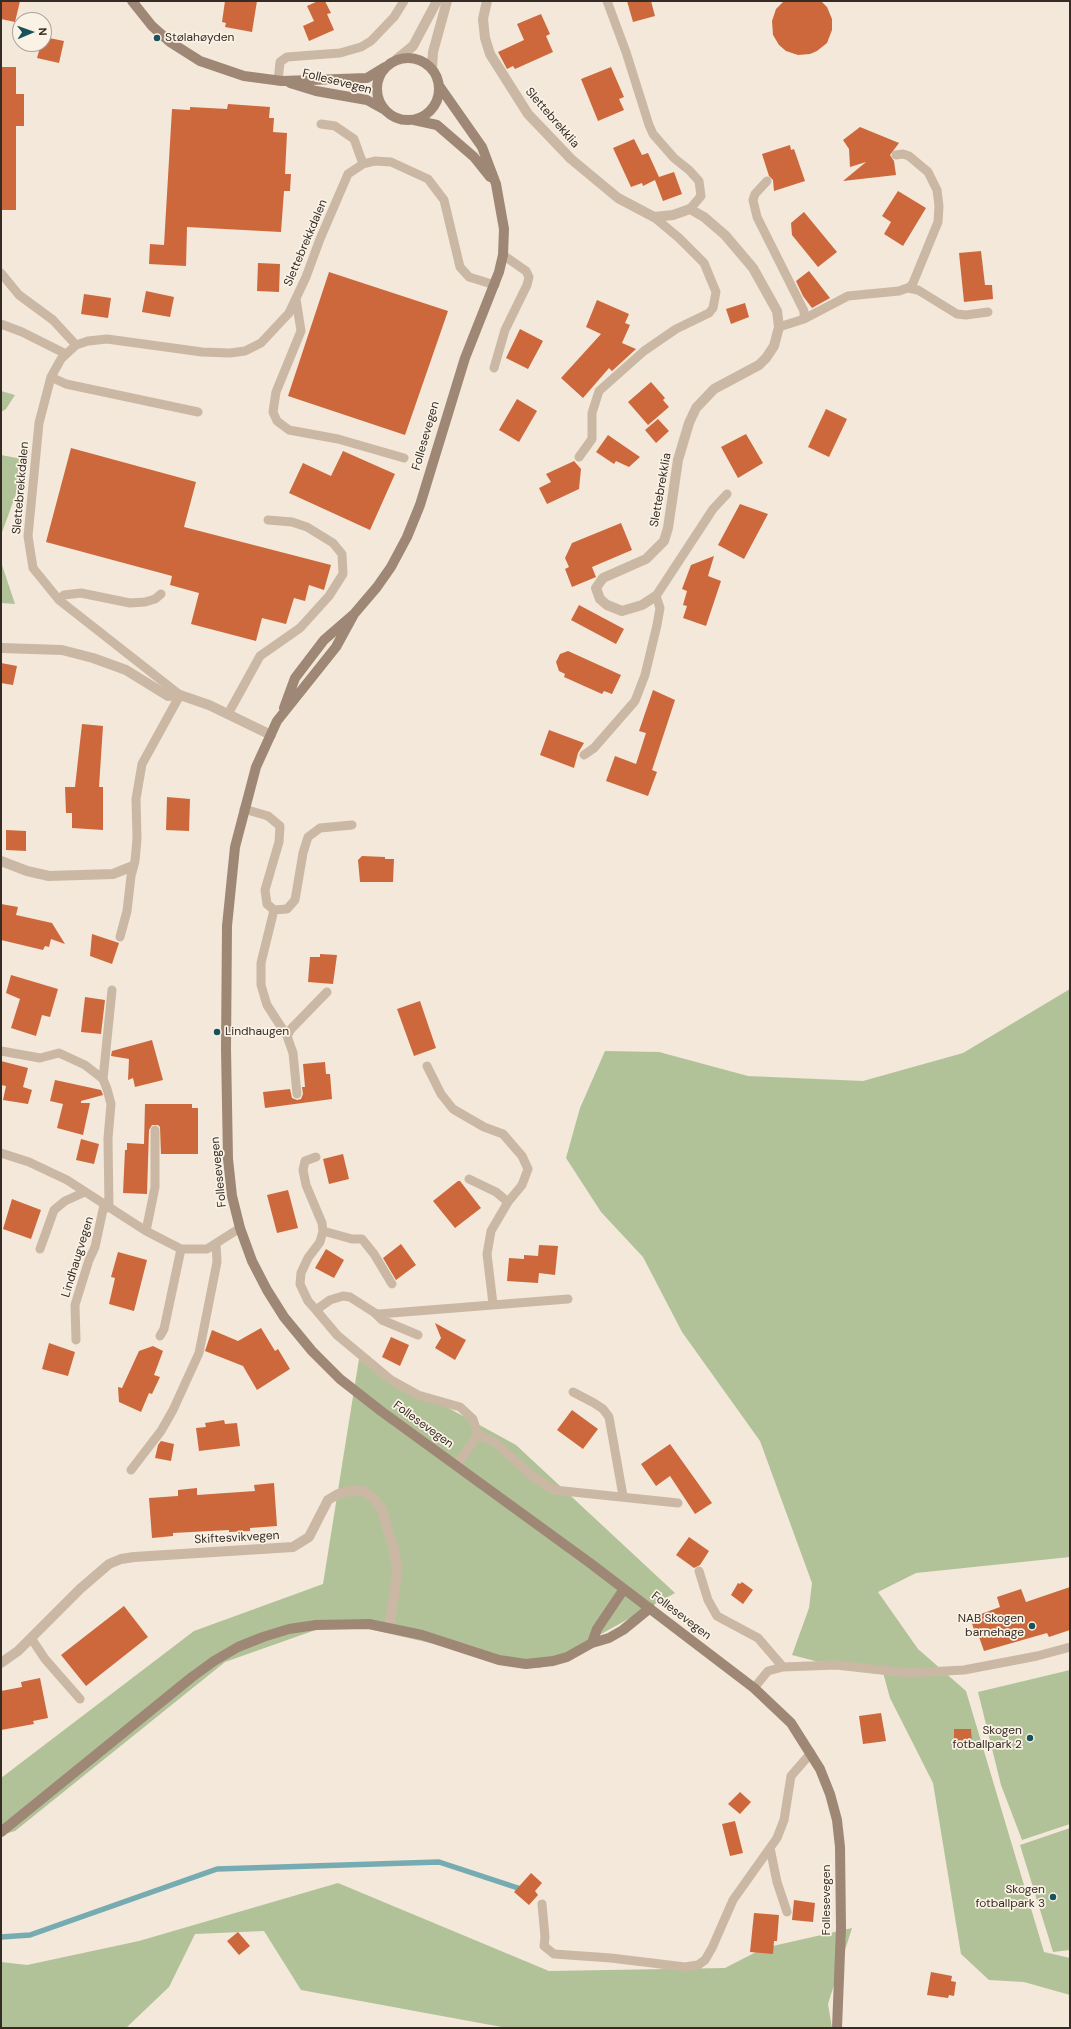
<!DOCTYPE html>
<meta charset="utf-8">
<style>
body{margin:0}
#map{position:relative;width:1071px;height:2029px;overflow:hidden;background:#f3e8d9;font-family:"DM Sans",sans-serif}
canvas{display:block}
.frame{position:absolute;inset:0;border:2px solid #362c26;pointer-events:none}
.north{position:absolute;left:12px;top:12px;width:40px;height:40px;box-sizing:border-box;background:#faf2e5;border:1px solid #aca399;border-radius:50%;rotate:88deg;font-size:11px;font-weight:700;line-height:16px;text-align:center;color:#362c26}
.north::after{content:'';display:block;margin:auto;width:14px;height:18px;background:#1a525a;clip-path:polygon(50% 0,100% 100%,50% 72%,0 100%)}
</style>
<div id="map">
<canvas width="1071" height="2029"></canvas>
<div class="frame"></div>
<div class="north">N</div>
</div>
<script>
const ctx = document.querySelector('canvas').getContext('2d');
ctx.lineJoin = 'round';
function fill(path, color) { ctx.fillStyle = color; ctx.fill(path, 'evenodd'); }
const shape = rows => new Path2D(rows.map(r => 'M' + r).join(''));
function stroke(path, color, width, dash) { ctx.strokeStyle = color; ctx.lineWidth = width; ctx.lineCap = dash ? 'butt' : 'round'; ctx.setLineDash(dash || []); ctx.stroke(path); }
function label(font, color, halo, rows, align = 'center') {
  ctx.font = font + ' "DM Sans",sans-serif'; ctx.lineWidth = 3.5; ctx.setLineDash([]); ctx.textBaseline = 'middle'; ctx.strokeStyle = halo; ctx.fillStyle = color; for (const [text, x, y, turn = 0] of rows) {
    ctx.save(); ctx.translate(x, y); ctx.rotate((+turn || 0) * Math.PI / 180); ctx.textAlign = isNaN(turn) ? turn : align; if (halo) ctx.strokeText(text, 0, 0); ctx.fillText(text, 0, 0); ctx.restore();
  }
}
fill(shape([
 [1,391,15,395,6,409,1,412],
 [1,455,22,459,20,483,1,535],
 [1,562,15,604,1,603],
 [1070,989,1070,1557,916,1573,878,1592,918,1649,966,1691,1044,1952,1070,1958,1070,1995,1024,1982,989,1980,961,1954,933,1783,890,1698,882,1669,838,1667,792,1655,809,1608,812,1583,760,1441,682,1332,643,1257,601,1212,566,1158,580,1108,605,1051,659,1052,748,1076,863,1081,963,1053],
 [359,1359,516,1445,675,1593,540,1668,338,1622,225,1662,15,1831,1,1835,1,1778,194,1631,323,1584],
 [1070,1670,1070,1824,1022,1840,1001,1785,978,1692],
 [1070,1828,1070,1950,1053,1952,1020,1845],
 [338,1883,549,1971,725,1968,764,1948,852,1928,828,2004,832,2028,507,2028,301,1990,264,1931,195,1934,169,1987,126,2028,1,2028,1,1962,27,1965,139,1941]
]), '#b2c298');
stroke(shape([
 [1,1937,30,1935,217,1869,439,1862,524,1890]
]), '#76abb1', 5.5);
fill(shape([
 [1,1,20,1,15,22,1,19],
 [225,1,257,1,252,32,225,27,226,23,222,22],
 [318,1,325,1,331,13,327,14,334,30,309,41,303,26,314,21,307,6],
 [627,1,651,1,655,16,633,22],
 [784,1,821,1,827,7,832,19,832,30,827,43,817,51,810,54,798,55,786,51,779,45,773,35,772,21,776,9],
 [541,14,550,34,546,36,553,52,515,69,513,66,507,69,498,52,524,40,517,24],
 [44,37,64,41,59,63,37,58,41,44,44,44],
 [1,67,16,67,16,94,24,94,24,126,16,126,16,210,1,210],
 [611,67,624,97,619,99,624,110,598,121,581,79],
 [228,104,270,107,269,118,274,118,273,132,287,133,285,174,291,174,290,191,284,191,281,232,187,227,186,266,149,264,150,244,164,245,172,109,190,110,190,107,227,109],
 [860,127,899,143,890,155,894,161,896,175,843,181,866,162,850,167,849,149,843,140],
 [634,139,642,155,648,153,659,177,674,172,682,194,663,201,655,180,643,186,642,183,631,187,613,148],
 [790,145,791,150,794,149,805,181,774,191,773,180,769,176,762,154],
 [898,191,926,208,903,246,884,234,891,222,882,216],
 [804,212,837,252,818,267,792,235,791,223],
 [981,251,985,285,992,285,993,299,964,302,959,253],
 [258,263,280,264,279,292,257,291],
 [809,271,830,298,812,308,803,296,796,281],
 [329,272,448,311,405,435,288,396],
 [146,291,174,297,170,317,142,312],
 [84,294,111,298,108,318,81,314],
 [597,300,629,314,625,323,630,325,622,343,636,349,612,371,609,368,583,398,561,378,601,334,586,327],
 [745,303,749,317,731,324,726,309],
 [520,329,543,341,528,369,506,358],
 [651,382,665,398,663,400,669,407,648,425,628,402],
 [517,399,537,411,519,442,499,430],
 [826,409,847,419,829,457,808,447],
 [658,419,669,431,656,443,645,430],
 [746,434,763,463,738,478,721,447],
 [608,435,640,457,629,467,616,461,614,464,596,452],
 [71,448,196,482,184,527,331,565,324,590,309,585,305,601,294,598,286,624,262,618,256,641,191,624,199,593,170,585,172,576,46,542],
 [343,451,395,474,370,530,289,493,303,463,331,476],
 [574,461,581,469,579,489,547,504,539,488,551,482,546,474],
 [740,504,768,514,744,559,718,545],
 [621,523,632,550,592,567,596,577,572,587,565,569,569,567,565,558,572,543],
 [714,556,708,576,721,581,706,626,683,618,687,606,683,605,687,591,682,589,691,565],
 [579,605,624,629,616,644,571,620],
 [568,651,621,675,612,694,604,691,602,694,564,677,565,674,559,671,556,662,560,654],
 [1,663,17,666,13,685,1,683],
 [653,690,675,700,652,770,657,772,648,796,606,781,615,756,636,764,646,733,639,731],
 [82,724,103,726,99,787,103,787,103,830,72,828,72,813,66,813,65,787,75,787],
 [549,730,584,743,578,753,574,768,540,755],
 [167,797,190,799,189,831,166,830],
 [6,830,26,831,26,851,6,850],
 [362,856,385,857,385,859,394,859,393,882,360,882,358,860],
 [1,904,18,907,16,915,52,923,65,944,51,939,49,947,45,946,43,950,1,940],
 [92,934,119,943,112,964,90,956],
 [320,954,337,955,333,984,308,982,310,957,320,957],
 [11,975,58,989,50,1017,42,1015,36,1036,11,1028,20,999,6,993],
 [85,997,105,1000,101,1034,81,1032],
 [420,1001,436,1048,414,1056,397,1009],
 [152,1040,163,1080,135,1087,133,1078,128,1080,129,1059,111,1056,112,1051],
 [1,1061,28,1068,23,1087,32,1090,28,1104,3,1100,6,1086,1,1085],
 [325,1062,326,1074,330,1074,332,1099,265,1108,263,1092,290,1089,292,1098,297,1100,301,1099,303,1094,302,1087,305,1087,303,1064],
 [55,1080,101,1090,103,1095,81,1101,81,1103,90,1103,83,1135,57,1128,63,1104,50,1101],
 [145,1104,192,1104,192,1108,198,1108,198,1154,161,1154,160,1127,158,1125,152,1125,149,1130,147,1194,123,1193,125,1150,127,1150,127,1143,144,1144],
 [81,1139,99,1144,94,1164,76,1160],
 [343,1154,349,1179,329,1184,323,1159],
 [458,1181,460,1181,481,1208,455,1228,433,1201],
 [288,1190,298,1228,277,1233,267,1195],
 [12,1199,41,1210,31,1239,3,1229],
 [401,1244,416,1265,396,1280,383,1258],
 [539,1245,558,1246,555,1275,539,1273,538,1283,507,1281,509,1258,524,1259,524,1255,538,1256],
 [326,1249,344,1260,334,1278,315,1268],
 [118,1252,147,1260,134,1311,109,1304,115,1278,111,1277],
 [435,1323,466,1340,455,1360,435,1348,441,1338],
 [261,1328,275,1351,278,1349,290,1369,257,1390,243,1366,205,1351,212,1330,238,1341],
 [391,1337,409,1345,400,1366,382,1357],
 [49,1343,75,1352,68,1376,42,1369],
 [153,1346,163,1351,154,1375,160,1377,152,1394,149,1393,141,1412,119,1402,118,1387,122,1388,139,1351],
 [572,1410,598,1429,583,1449,557,1430],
 [224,1420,225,1424,237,1423,240,1446,199,1451,196,1428,206,1427,205,1423],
 [161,1441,174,1444,171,1461,155,1458,158,1445],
 [670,1444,712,1503,695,1514,670,1476,656,1486,641,1464],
 [274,1483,277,1526,250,1528,250,1531,229,1532,229,1530,173,1533,173,1536,152,1538,149,1498,178,1496,178,1490,197,1488,197,1495,255,1491,254,1485],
 [689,1537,709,1551,700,1565,694,1568,676,1555],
 [742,1582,753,1590,743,1604,731,1595,738,1583,740,1584],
 [1070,1587,1070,1630,1049,1637,1047,1633,984,1651,978,1634,976,1635,970,1618,1000,1607,997,1597,1021,1589,1026,1602],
 [124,1606,148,1637,86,1686,61,1655],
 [40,1678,48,1718,33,1721,34,1724,1,1730,1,1691,22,1687,21,1682],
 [881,1713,886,1741,863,1744,859,1716],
 [954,1729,971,1729,972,1744,954,1744],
 [740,1792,751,1802,740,1814,728,1804],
 [735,1821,743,1853,730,1856,722,1824],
 [531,1873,542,1883,535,1891,538,1895,529,1905,514,1892],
 [794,1900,815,1903,813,1922,792,1920],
 [754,1913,779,1915,777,1941,774,1941,773,1954,750,1952],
 [238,1932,250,1946,239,1955,227,1941],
 [931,1972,952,1976,951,1981,956,1982,954,1996,949,1995,948,1998,927,1995]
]), '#cd683d');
stroke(shape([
 [607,1,626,52,649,125,653,134,674,158,689,170,699,181,701,196,690,209],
 [278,81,280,62,287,57,340,53,361,47,371,41,394,17,404,1],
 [321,124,335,126,354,139,363,164],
 [767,181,755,194,753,200,757,217,804,311,804,319],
 [1,273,19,295,53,320,76,345],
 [908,288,918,290,957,314,966,315,988,312],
 [296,299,301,331,276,392,273,412,277,421,289,430,338,439,404,458],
 [1,324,22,332,66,354],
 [779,327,804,319,848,296,899,291,910,287,913,283,938,222,939,206,937,190,928,172,909,156,903,154,896,155],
 [494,368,505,330,527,285,529,277,526,271,503,255],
 [51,377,66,384,198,412],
 [579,457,592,439,592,413,599,391,644,351,676,329,709,313,713,308,716,292,704,263,679,238,654,217],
 [59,600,64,595,81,593,130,603,145,602,155,599,161,594],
 [228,714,260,656,300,628,329,596,343,574,342,554,333,543,307,527,292,522,268,520],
 [584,755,594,748,635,701,645,675,657,625,660,608,656,596,713,509,727,494],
 [244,809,268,816,280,826,279,842,265,890,267,904,274,910,287,909,295,900,303,853,308,837,320,828,352,825],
 [274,910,261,963,261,985,267,1005,287,1036,293,1053,297,1094],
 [120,937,127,911,131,876,135,861,137,839,136,799,142,764,180,695,59,600,33,568,28,536,39,423,51,377,61,359,76,345,88,341,107,339,202,352,230,353,245,351,261,343,289,313,306,277,320,239,348,174,363,164,375,161,391,162,428,179,444,200,460,267,469,277,495,285],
 [287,1036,291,1029,327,992],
 [1,1051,40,1058,59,1053,85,1065,103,1079,107,1089,111,1104,108,1138,109,1208],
 [427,1066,441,1094,453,1109,484,1127,503,1134,522,1156,528,1169,522,1185,508,1202,491,1231,487,1254,493,1304],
 [103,1079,112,990],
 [1,1153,29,1162,67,1180,146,1231,181,1249,207,1249,240,1228],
 [316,1157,305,1161,303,1170,306,1185,322,1223,323,1231],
 [469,1179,496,1192,508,1202],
 [146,1231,155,1187,155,1130],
 [40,1249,54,1210,65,1201,85,1192],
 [316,1310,308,1301,300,1284,301,1273,308,1258,320,1242,323,1231,352,1239,362,1239,374,1254,392,1284],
 [375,1313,382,1320,418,1335],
 [160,1336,164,1329,181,1249],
 [76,1340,75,1305,89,1260,95,1247,104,1205],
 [573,1392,594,1403,603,1409,609,1417,623,1496],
 [478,1435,495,1442,531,1475,554,1490,678,1503],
 [457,1465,478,1435,473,1419,460,1407,418,1395,391,1380,337,1335,316,1310,330,1300,343,1296,350,1297,375,1313,379,1314,568,1299],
 [131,1470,161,1431,173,1410,199,1353,217,1262,216,1244],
 [699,1571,708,1600,717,1616,758,1638,783,1667],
 [31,1638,45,1659,80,1699],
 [754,1688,768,1671,783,1667,836,1665,908,1673,964,1670,1037,1656,1070,1647],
 [770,1848,777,1882,787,1912],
 [542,1904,545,1937,544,1946,554,1954,611,1958,685,1967,698,1965,705,1960,712,1948,733,1900,777,1838,784,1820,791,1776,811,1753]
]), '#cbb8a4', 9);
stroke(shape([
 [487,1,483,19,485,38,490,54,528,114,571,159,618,198,654,217,673,215,690,209,704,217,725,235,753,268,777,311,779,327,774,346,766,358,759,365,714,389,696,408,689,423,678,460,668,528,664,541,646,559,603,578,596,588,600,599,607,605,622,611,642,605,656,596],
 [397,59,413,46,437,1],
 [432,68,433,52,447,1],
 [1,648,62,650,93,658,126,670,168,696,180,695,209,705,271,735],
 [1,861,27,871,49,876,113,874,133,866],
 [1,1663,18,1651,80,1589,109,1564,121,1559,134,1557,293,1547,309,1537,328,1500,338,1494,350,1491,363,1491,373,1498,381,1508,394,1549,397,1569,395,1590,389,1627]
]), '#cbb8a4', 10);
stroke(shape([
 [132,1,152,26,170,42,200,61,244,76,282,81,367,78,385,67],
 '377 89a31 31 0 1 1 62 0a31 31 0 1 1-62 0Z',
 [290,83,316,91,367,100,385,110],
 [414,120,437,125,474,157,490,177],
 [354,614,336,647,277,721,256,767,235,847,227,926,226,1049,228,1159,232,1196,240,1228,252,1261,267,1290,284,1317,312,1351,340,1379,381,1411,590,1563,754,1688,791,1723,820,1769,830,1794,837,1820,840,1847,841,1928,837,2028],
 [284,708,295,678,324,640,354,614,377,587,391,567,407,537,420,505,465,358,499,272,503,255,504,229,496,184,482,147,440,87],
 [592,1643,597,1629,624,1589],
 [1,1832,192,1677,214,1661,238,1647,263,1637,289,1629,316,1625,369,1624,422,1635,499,1660,526,1664,553,1661,567,1657,592,1643,609,1638,623,1630,650,1608]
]), '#9f8775', 10);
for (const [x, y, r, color] of [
 [157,38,4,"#1a525a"],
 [217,1032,4,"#1a525a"],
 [1032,1626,4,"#1a525a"],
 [1030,1738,4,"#1a525a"],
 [1053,1897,4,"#1a525a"]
]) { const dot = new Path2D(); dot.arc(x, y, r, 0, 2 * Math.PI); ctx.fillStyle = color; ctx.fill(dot); stroke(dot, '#faf2e5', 1.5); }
label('12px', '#362c26', '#faf2e5', [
 ["Stølahøyden",165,38,"left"],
 ["Lindhaugen",225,1032,"left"],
 ["NAB Skogen",1024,1619],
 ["barnehage",1024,1633],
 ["Skogen",1022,1731],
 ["fotballpark 2",1022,1745],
 ["Skogen",1045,1890],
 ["fotballpark 3",1045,1904]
], 'right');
label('12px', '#362c26', '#faf2e5', [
 ["Follesevegen",337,82,14],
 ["Slettebrekklia",552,118,49],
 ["Slettebrekkdalen",306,243,-67],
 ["Follesevegen",426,436,-74],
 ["Slettebrekkdalen",21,488,-85],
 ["Slettebrekklia",661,490,-80],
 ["Follesevegen",219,1172,-96],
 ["Lindhaugvegen",78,1257,-73],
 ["Follesevegen",423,1425,36],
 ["Skiftesvikvegen",237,1538,-3],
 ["Follesevegen",681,1616,37],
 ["Follesevegen",827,1900,-90]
]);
</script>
